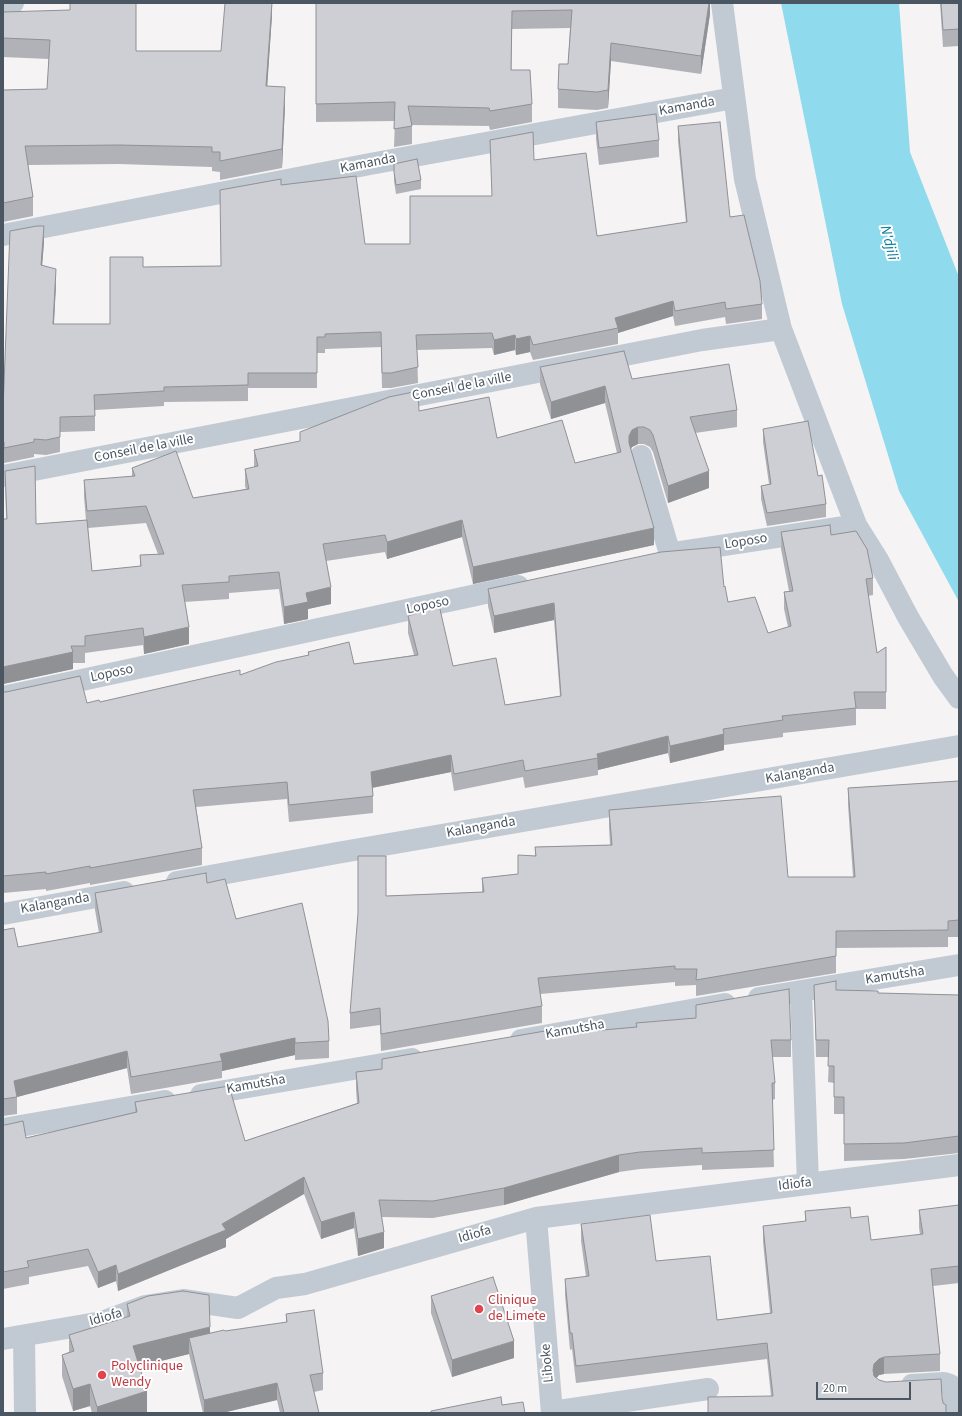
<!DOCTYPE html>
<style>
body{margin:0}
#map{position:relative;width:962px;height:1416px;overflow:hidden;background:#f5f3f3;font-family:"Source Sans 3",sans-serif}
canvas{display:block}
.frame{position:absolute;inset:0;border:4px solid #4a5661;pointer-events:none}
.scale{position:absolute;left:816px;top:1382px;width:95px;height:18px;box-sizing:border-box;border:2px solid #4a5661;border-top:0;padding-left:5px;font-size:12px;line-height:14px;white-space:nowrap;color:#4a5661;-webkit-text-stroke:3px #fff;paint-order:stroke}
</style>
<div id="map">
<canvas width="962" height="1416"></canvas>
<div class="frame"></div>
<div class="scale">20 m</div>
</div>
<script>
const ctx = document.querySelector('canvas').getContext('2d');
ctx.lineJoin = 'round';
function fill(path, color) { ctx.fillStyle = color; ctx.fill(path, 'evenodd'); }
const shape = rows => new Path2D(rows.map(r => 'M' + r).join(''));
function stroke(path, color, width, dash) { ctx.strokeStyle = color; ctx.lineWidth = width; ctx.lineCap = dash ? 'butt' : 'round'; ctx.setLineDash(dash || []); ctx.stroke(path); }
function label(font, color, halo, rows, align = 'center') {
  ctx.font = font + ' "Source Sans 3",sans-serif'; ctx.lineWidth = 4; ctx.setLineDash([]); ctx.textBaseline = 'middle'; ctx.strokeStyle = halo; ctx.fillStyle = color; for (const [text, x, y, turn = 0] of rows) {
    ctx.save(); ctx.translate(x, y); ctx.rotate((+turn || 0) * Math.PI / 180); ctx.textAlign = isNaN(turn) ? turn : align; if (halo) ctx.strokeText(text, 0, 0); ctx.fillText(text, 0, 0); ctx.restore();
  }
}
fill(shape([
 [781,3,899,3,910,152,959,277,959,602,899,491,842,304]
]), '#90daee');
stroke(shape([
 [722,3,745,179,781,329,856,525,878,560,908,617,943,676,959,698],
 [3,5,13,3],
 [3,235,370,164,734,98],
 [641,456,670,554],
 [3,476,702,340,781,329],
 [673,553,856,525],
 [3,697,518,586],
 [177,882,337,853,959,746],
 [3,914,124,892],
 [801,991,808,1184],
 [759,998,959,965],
 [521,1040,725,1004],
 [201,1095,412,1059],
 [3,1129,165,1101],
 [536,1218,552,1413],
 [24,1336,25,1413],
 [3,1339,102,1322,145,1306,183,1300,238,1308,276,1288,305,1284,536,1218,959,1165],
 [912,1385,944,1383,950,1385,953,1390,954,1413],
 [552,1412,708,1389]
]), '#c1cad2', 22);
fill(shape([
 [272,3,272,15,267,86,285,106,282,168,220,180,220,172,212,171,212,167,119,164,28,165,33,197,33,216,3,222,3,90,47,89,49,59,3,57,3,12,136,51,221,51],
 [316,3,710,3,710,14,701,74,611,61,608,108,597,110,558,108,558,89,568,64,570,28,512,29,511,70,532,104,532,122,490,130,489,126,412,125,412,144,394,147,395,121,316,122],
 [940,3,959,3,959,46,943,47],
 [596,122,659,140,659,157,599,165,596,139],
 [678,126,730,217,762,304,762,319,726,324,725,317,675,326,673,316,618,333,618,344,533,360,530,352,516,355,515,350,494,355,492,348,417,350,418,383,391,388,382,388,381,347,325,349,325,353,317,353,317,388,248,388,248,401,164,402,164,406,95,410,95,431,60,432,60,452,46,455,34,454,34,457,4,463,4,458,3,458,3,409,44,242,42,265,56,284,54,324,110,324,143,267,221,266,281,185,365,244,410,244,492,196,490,140,534,160,597,236,686,223,678,141],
 [394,164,421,180,421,189,396,194,394,181],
 [540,367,632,379,737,410,737,427,695,433,709,488,668,503,653,452,650,447,644,444,638,444,632,447,631,449,654,545,473,584,462,537,387,559,385,552,326,561,331,604,308,609,308,619,284,624,279,589,229,593,229,599,184,602,189,644,144,654,143,645,85,653,85,663,73,663,73,669,3,684,3,519,6,519,5,471,36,524,86,520,84,497,84,480,132,477,132,468,193,498,246,489,245,486,245,469,254,467,254,450,300,442,300,432,419,411,497,438,575,463,617,453,605,403,551,419,540,384],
 [146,523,158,554,140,555,140,566,92,571,88,528],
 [763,429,818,476,826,504,826,517,767,526,761,499,761,486,769,484,763,442],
 [781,532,831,535,873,578,873,595,868,596,877,653,886,647,886,709,856,709,856,725,783,733,783,737,724,745,724,750,670,763,668,753,598,770,598,775,525,788,523,777,454,791,451,772,372,788,373,796,373,813,289,822,287,799,196,807,202,848,202,865,90,885,90,883,46,891,46,889,3,893,3,692,87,703,100,702,240,675,308,655,308,652,354,664,414,655,408,633,408,616,453,666,505,705,560,696,554,620,494,633,488,606,488,589,724,587,728,602,768,633,788,627,784,609,784,592,789,591,781,549],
 [959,781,959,937,948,937,948,947,836,948,836,973,696,996,696,985,675,986,675,982,540,994,542,1006,542,1023,381,1051,380,1025,350,1029,350,1013,386,896,482,892,482,878,518,874,535,856,535,847,610,845,609,827,609,810,788,877,853,877,848,805,848,788],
 [207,883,236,919,329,1041,329,1058,295,1060,295,1055,222,1071,222,1078,131,1094,127,1068,17,1097,17,1114,3,1116,3,930,18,947,99,933,95,910,95,893],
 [814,985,836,990,878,993,959,995,959,1153,904,1159,844,1161,844,1114,834,1114,834,1083,828,1082,829,1057,816,1057],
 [636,1023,791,1040,791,1057,772,1057,775,1083,775,1099,772,1100,774,1167,702,1170,702,1165,640,1169,619,1172,504,1205,433,1218,382,1217,384,1248,358,1256,354,1228,321,1239,304,1194,226,1239,226,1247,118,1291,116,1281,98,1288,88,1266,29,1277,29,1284,3,1289,3,1124,26,1138,135,1112,135,1102,245,1141,357,1103,356,1089,356,1072,382,1069,382,1059,546,1035,636,1027],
 [959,1205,959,1283,933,1286,940,1354,940,1371,884,1374,879,1375,876,1378,771,1396,767,1359,576,1383,572,1349,570,1350,565,1295,565,1279,586,1277,581,1241,581,1224,656,1261,717,1320,770,1313,763,1242,763,1226,805,1222,805,1211,851,1218,871,1240,920,1235,919,1227,919,1210],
 [431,1296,514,1358,452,1377,431,1313],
 [127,1304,210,1333,286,1323,286,1314,323,1373,323,1390,314,1392,319,1413,280,1413,277,1400,222,1413,203,1413,189,1354,140,1366,147,1413,92,1413,90,1406,73,1411,62,1376,62,1355,69,1352,69,1335,127,1317]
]), '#b0b2b7');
fill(shape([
 [272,3,272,15,266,105,266,86],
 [709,3,710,3,710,14,701,74,701,56],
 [512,11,512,29,511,88,511,70],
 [611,43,611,61,608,108,608,90],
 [285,87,285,106,282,168,282,149],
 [44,226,44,242,41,280,41,265],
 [56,269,56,284,53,339,53,324],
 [673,301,673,316,618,333,618,328,615,318],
 [515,335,515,350,494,355,494,340],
 [530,336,530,352,516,355,516,339],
 [605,386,605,403,551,419,551,402],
 [638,427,638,444,632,447,629,453,629,436,632,430],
 [709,471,709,488,668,503,668,486],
 [462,520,462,537,387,559,387,542],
 [654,528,654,545,473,584,473,567],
 [331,587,331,604,308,609,308,619,284,624,284,607,306,593],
 [554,603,554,620,494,633,494,616],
 [189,627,189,644,144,654,144,637],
 [73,652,73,669,3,684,3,667],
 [724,734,724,750,670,763,670,746],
 [668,736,668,753,598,770,597,754],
 [451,755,451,772,371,788,371,772],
 [295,1038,295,1055,222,1071,222,1061,220,1054],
 [127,1051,127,1068,17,1097,14,1081],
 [619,1155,619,1172,504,1205,504,1188],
 [304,1177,304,1194,226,1239,226,1247,118,1291,118,1274,222,1224],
 [354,1212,354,1228,321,1239,321,1222],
 [384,1232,384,1248,358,1256,358,1239],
 [116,1265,116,1281,98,1288,98,1272],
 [210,1327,210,1348,189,1338,189,1354,133,1368,133,1346],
 [514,1341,514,1358,452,1377,452,1360],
 [884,1357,884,1374,879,1375,874,1381,873,1370,874,1364,879,1359],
 [277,1383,277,1400,222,1413,204,1413,204,1400],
 [90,1384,90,1406,73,1411,73,1389],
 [147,1391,147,1413,97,1413,97,1407]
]), '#909195');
const building = shape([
 [70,3,136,3,136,51,221,51,225,3,272,3,266,86,285,87,282,149,220,161,220,152,212,152,212,147,119,145,25,146,33,197,3,203,3,90,47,89,50,40,3,38,3,12,70,10,70,3],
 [316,3,709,3,701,56,611,43,608,90,597,92,558,89,559,64,568,64,572,10,512,11,511,70,530,70,532,104,490,111,489,108,408,106,412,126,394,129,395,102,316,104,316,3],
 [941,3,959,3,959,29,943,30,941,3],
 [656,114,659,140,599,148,596,122,656,114],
 [720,122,730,217,744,215,760,281,762,304,726,309,725,302,675,311,673,301,615,318,618,328,533,345,530,336,516,339,515,335,494,340,492,333,416,335,418,367,391,373,382,373,381,332,325,334,325,337,317,337,317,373,248,373,248,385,164,387,164,391,94,395,95,416,60,417,60,437,46,440,34,439,34,442,4,448,4,442,3,443,3,409,10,231,37,226,44,226,41,265,56,269,53,324,110,324,110,257,143,257,143,267,221,266,220,190,281,179,281,185,356,176,365,244,410,244,410,196,492,196,490,140,533,132,534,160,586,153,597,236,687,222,678,126,720,122],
 [417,159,421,180,396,185,394,172,394,164,417,159],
 [624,351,632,379,729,364,737,410,690,417,709,471,668,486,653,435,650,430,644,427,638,427,632,430,629,436,629,443,654,528,473,567,462,520,387,542,385,535,323,544,331,587,306,593,308,602,284,607,279,572,229,576,229,582,182,585,189,627,144,637,143,628,85,636,85,646,71,646,73,652,3,667,3,519,7,519,5,471,35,466,36,524,87,520,92,571,141,566,140,555,164,554,146,506,87,511,84,480,135,476,132,468,176,451,193,498,249,489,245,469,258,466,254,450,300,441,300,432,389,397,418,391,419,411,489,397,497,438,562,420,575,463,621,452,605,386,551,402,540,367,624,351],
 [808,421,818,476,822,475,826,504,767,513,761,486,771,484,763,429,808,421],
 [830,525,831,535,856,531,867,549,873,578,866,579,877,653,886,647,886,692,854,692,856,708,782,716,783,720,723,729,724,734,670,746,668,736,597,754,598,758,525,771,523,760,454,774,451,755,371,772,373,796,289,805,287,782,193,790,202,848,90,868,90,866,46,874,46,872,3,876,3,692,6,692,80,676,87,703,99,700,100,702,240,670,240,675,276,662,309,655,308,652,349,642,354,664,418,655,408,616,439,605,453,666,496,658,505,705,561,696,554,603,494,616,488,589,661,552,720,547,724,587,725,586,728,602,755,597,768,633,791,626,784,592,793,591,781,532,830,525],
 [959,781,959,920,948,921,948,930,836,931,836,956,696,980,697,969,675,969,675,966,538,978,542,1006,381,1034,380,1008,350,1013,358,913,358,856,386,856,386,896,484,892,482,878,518,874,518,855,536,856,535,847,612,845,609,810,781,796,788,877,855,877,848,788,959,781],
 [206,873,207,883,225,879,236,919,302,903,328,1021,329,1041,295,1043,295,1038,220,1054,222,1061,131,1077,127,1051,14,1081,17,1097,3,1099,3,930,14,928,18,947,102,932,95,893,206,873],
 [836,981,836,990,878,991,878,993,959,995,959,1136,904,1143,844,1144,844,1097,834,1097,834,1066,828,1066,829,1040,816,1040,814,985,836,981],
 [789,989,791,1040,771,1040,775,1083,772,1083,774,1150,702,1153,702,1148,640,1152,619,1155,504,1188,433,1201,379,1200,384,1232,358,1239,354,1212,321,1222,304,1177,222,1224,226,1230,118,1274,116,1265,98,1272,88,1249,27,1261,29,1267,3,1272,3,1124,5,1125,23,1121,26,1138,137,1112,135,1102,229,1086,245,1141,359,1103,356,1072,382,1069,382,1059,545,1031,546,1035,637,1027,636,1023,696,1018,696,1005,789,989],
 [959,1205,959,1266,931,1269,940,1354,884,1357,879,1359,874,1364,873,1370,874,1376,879,1380,886,1382,941,1379,942,1397,943,1403,946,1405,946,1413,708,1413,708,1397,773,1396,767,1343,576,1366,572,1333,570,1333,565,1279,589,1276,581,1224,650,1215,656,1261,710,1256,717,1320,772,1313,763,1226,806,1221,805,1211,850,1207,851,1218,868,1216,871,1240,923,1234,919,1210,959,1205],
 [493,1277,514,1341,452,1360,431,1296,493,1277],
 [183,1291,209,1295,210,1327,133,1346,147,1391,97,1407,90,1384,73,1389,62,1355,74,1351,69,1335,130,1316,127,1304,148,1296,183,1291],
 [314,1310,323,1373,310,1375,319,1413,284,1413,277,1383,204,1400,189,1338,224,1330,225,1331,287,1322,286,1314,314,1310],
 [501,1397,502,1405,523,1402,525,1413,431,1413,431,1411,501,1397]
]);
fill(building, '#cdcfd5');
stroke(building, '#909195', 1);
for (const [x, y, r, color] of [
 [479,1309,5,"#e0444e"],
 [102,1375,5,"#e0444e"]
]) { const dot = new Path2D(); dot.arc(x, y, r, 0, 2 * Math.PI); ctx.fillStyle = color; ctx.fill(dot); stroke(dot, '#fff', 1.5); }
label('14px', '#4a5661', '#fff', [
 ["Kamanda",687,107,-10],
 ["Kamanda",368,164,-11],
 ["Conseil de la ville",462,387,-11],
 ["Conseil de la ville",144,449,-11],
 ["Loposo",746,542,-9],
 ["Loposo",428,606,-12],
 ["Loposo",112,674,-12],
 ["Kalanganda",800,774,-10],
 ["Kalanganda",481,828,-10],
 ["Kalanganda",55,904,-10],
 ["Kamutsha",895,976,-9],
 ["Kamutsha",575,1030,-10],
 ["Kamutsha",256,1085,-10],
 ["Idiofa",795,1185,-7],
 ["Idiofa",475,1235,-16],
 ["Idiofa",106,1318,-16],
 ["Liboke",548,1363,-95]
]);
label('14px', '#be3a42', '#fff', [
 ["Clinique",488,1301],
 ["de Limete",488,1317],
 ["Polyclinique",111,1367],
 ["Wendy",111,1383]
], 'left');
label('italic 15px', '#0c7c9b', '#fff', [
 ["N'djili",888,243,76]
]);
</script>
